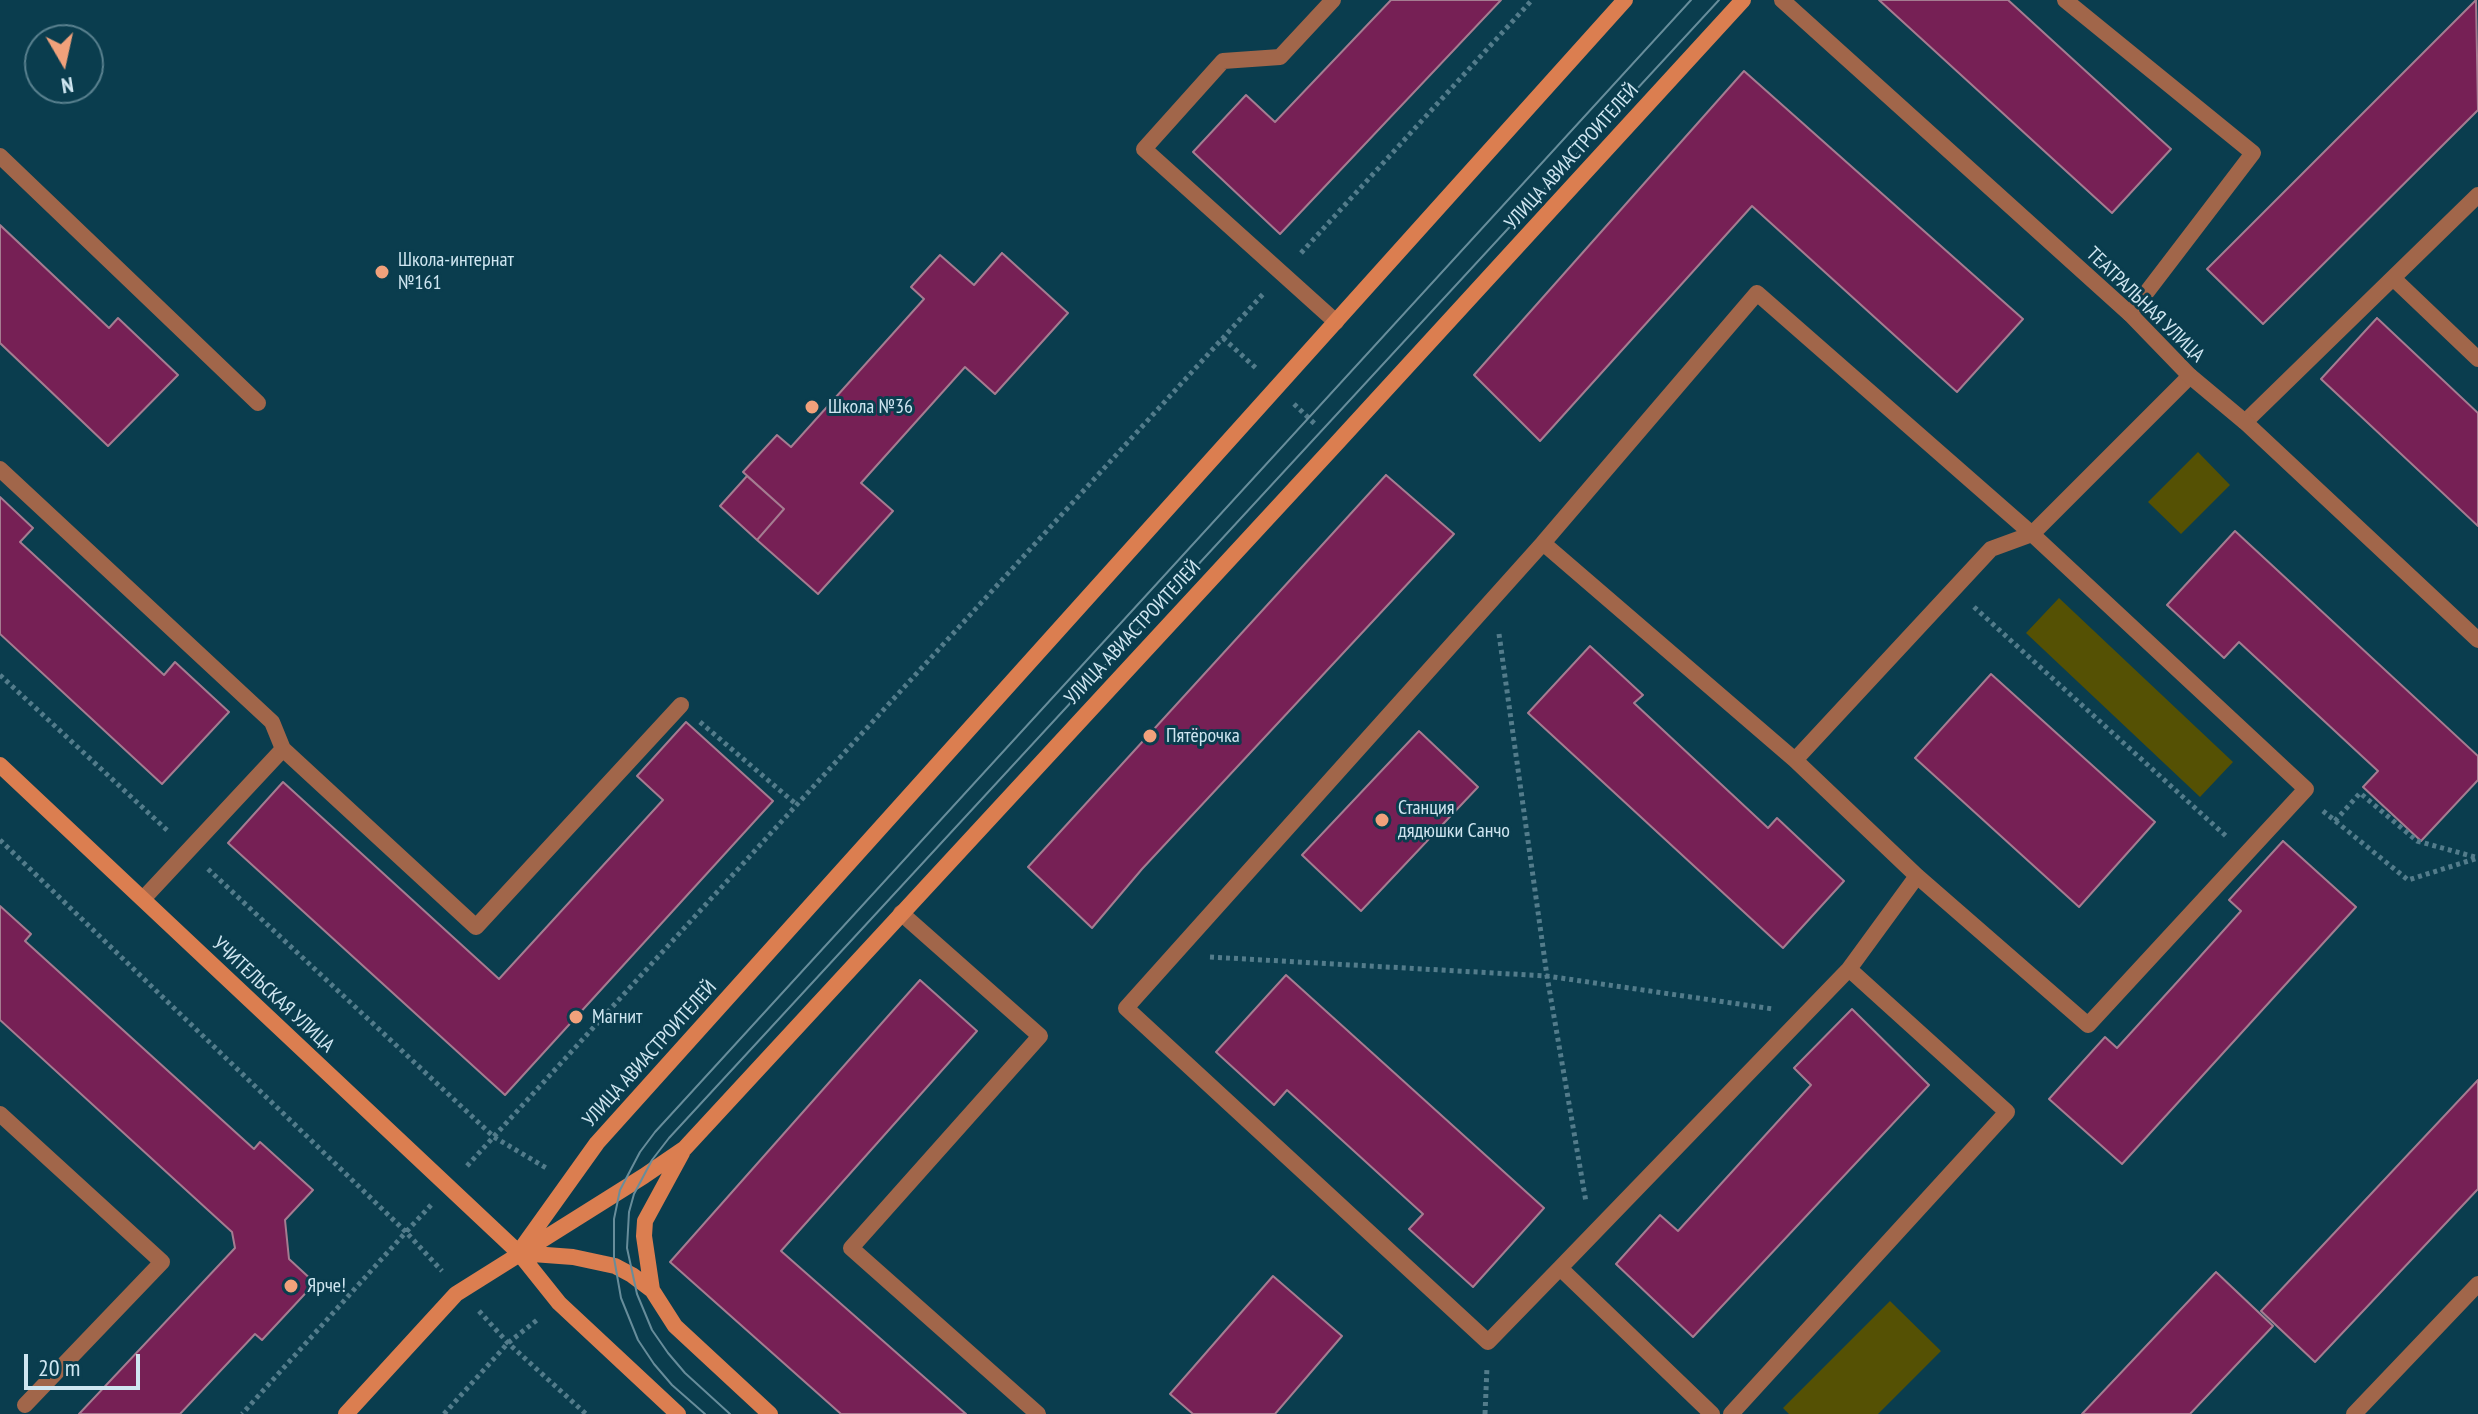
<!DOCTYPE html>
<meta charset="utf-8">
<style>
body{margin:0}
#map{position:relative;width:2478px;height:1414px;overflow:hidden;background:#0a3d4e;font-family:"PT Sans Narrow",sans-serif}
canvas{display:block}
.north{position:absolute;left:24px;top:24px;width:80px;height:80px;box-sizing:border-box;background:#0a3d4e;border:2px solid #59818f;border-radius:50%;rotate:171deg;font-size:22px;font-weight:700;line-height:32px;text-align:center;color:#cfe6f1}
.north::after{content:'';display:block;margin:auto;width:28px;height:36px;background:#f1a17b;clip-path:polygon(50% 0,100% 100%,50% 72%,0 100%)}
.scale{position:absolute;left:24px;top:1354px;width:116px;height:36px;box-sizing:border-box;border:4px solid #cfe6f1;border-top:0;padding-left:10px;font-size:24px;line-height:28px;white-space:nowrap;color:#cfe6f1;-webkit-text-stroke:6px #0a3d4e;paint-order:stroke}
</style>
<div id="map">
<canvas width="2478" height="1414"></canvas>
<div class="north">N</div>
<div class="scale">20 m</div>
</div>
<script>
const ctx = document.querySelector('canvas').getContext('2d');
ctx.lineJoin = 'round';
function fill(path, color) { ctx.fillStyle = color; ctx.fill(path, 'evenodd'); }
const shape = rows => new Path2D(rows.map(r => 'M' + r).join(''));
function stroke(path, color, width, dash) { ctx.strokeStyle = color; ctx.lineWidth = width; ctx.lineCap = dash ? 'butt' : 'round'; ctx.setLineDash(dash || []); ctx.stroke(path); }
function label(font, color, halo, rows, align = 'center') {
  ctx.font = font + ' "PT Sans Narrow",sans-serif'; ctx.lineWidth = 6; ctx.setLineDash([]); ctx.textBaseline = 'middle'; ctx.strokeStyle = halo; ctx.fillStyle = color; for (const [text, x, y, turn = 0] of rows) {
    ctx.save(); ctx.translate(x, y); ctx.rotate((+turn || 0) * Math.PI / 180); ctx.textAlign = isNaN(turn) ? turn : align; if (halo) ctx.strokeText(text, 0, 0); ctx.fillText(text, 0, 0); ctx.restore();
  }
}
fill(shape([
 [2198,452,2230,485,2181,534,2148,502],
 [2059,598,2233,762,2200,797,2026,633],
 [1890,1301,1941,1351,1878,1414,1789,1414,1783,1408]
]), '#555104');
const building = shape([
 [1391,0,1501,0,1280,234,1193,152,1246,95,1275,122,1391,0],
 [1879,0,2008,0,2171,149,2112,213,1879,0],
 [2476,0,2478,110,2263,324,2207,269,2476,0],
 [1744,71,2023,319,1957,392,1752,206,1540,441,1474,375,1744,71],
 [0,225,109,328,118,318,178,375,108,446,0,343,0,225],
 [1002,253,1068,313,995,394,965,367,861,483,893,511,818,594,757,540,784,509,743,472,777,435,791,447,924,299,911,287,940,255,974,285,1002,253],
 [2377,318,2478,413,2478,526,2321,379,2377,318],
 [1386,475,1454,534,1142,869,1092,928,1028,867,1386,475],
 [747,476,784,509,757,540,720,506,747,476],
 [0,497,33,528,20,542,164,675,175,662,229,712,162,784,0,634,0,497],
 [2235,531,2478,756,2478,780,2421,841,2363,787,2378,771,2239,642,2224,658,2167,605,2235,531],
 [1590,646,1643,695,1634,703,1768,828,1777,818,1844,881,1783,948,1528,713,1590,646],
 [1991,674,2155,822,2079,907,1915,758,1991,674],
 [686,722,773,801,505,1095,228,843,283,782,499,979,663,800,637,776,686,722],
 [1419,731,1478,787,1361,911,1302,855,1419,731],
 [2283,841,2356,907,2122,1164,2049,1099,2105,1037,2117,1048,2179,980,2241,911,2229,900,2283,841],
 [0,906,31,934,25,941,254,1149,260,1142,313,1190,285,1220,289,1259,315,1283,262,1340,255,1334,180,1414,79,1414,235,1248,232,1232,0,1020,0,906],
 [1286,975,1544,1208,1473,1287,1409,1229,1423,1214,1287,1090,1274,1105,1216,1052,1286,975],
 [920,980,977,1031,781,1251,966,1414,841,1414,670,1262,920,980],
 [1852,1009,1929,1085,1693,1337,1616,1264,1660,1215,1678,1231,1811,1085,1794,1068,1852,1009],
 [2478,1080,2478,1189,2315,1362,2261,1311,2478,1080],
 [2216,1272,2273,1326,2190,1414,2082,1414,2216,1272],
 [1273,1276,1342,1336,1275,1414,1193,1414,1170,1394,1273,1276]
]);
fill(building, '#762055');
stroke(building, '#a57c91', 2);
stroke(shape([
 [1301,253,1532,0],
 [1223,338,1258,370],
 [1294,404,1316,425],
 [1974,607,2227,837],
 [1499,634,1547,976,1586,1202],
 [0,675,169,832],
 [700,722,797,805],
 [2323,811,2408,880,2478,858],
 [2335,821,2360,793,2417,841,2475,857],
 [0,840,406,1232,242,1414],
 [208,869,494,1137,548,1169],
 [1210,957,1547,976,1773,1009],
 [467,1166,1264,293],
 [431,1205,406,1232,442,1271],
 [479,1311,508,1343,586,1414],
 [444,1414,508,1343,537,1320],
 [1485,1414,1487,1367]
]), '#537c8b', 5, [4, 4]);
stroke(shape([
 [1333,0,1280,57,1223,61,1144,149,1336,322],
 [2065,0,2253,153,2130,314],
 [0,156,258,403],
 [2393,278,2478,359],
 [2245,422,2478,195],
 [0,469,272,722,283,749],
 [1543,543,1126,1008,1488,1342,1560,1268,1712,1414],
 [1795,760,1543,543,1757,293,2032,534,2306,789,2088,1025,1917,876,1795,760,1991,549,2032,534,2190,376],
 [143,899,283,749,476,927,681,705],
 [901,913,1040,1036,851,1248,1038,1414],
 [0,1114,162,1262,25,1405],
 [1560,1268,1849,969,1917,876],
 [1731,1414,2007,1112,1849,969],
 [2354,1414,2478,1284]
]), '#a1664a', 16);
stroke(shape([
 [1782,0,2130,314,2190,376,2245,422,2478,640]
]), '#a1664a', 16);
stroke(shape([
 [0,765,519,1253,559,1303,678,1414],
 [682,1153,645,1221,644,1236,652,1290,675,1326,770,1414],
 [524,1245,597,1143,1625,0],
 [519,1253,573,1257,615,1266,632,1275,652,1290],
 [346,1414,456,1294,644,1176,685,1148,1336,444,1743,0]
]), '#db7e50', 16);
stroke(shape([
 [705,1414,672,1385,654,1364,638,1340,621,1298,614,1258,614,1219,620,1190,640,1152,655,1132,1691,0],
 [730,1414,685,1373,668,1353,652,1330,637,1294,627,1248,629,1212,634,1194,652,1160,669,1138,1719,0]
]), '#678d9b', 2);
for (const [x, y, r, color] of [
 [382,272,8,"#f1a17b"],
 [812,407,8,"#f1a17b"],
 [1150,736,8,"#f1a17b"],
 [1382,820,8,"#f1a17b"],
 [576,1017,8,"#f1a17b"],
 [291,1286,8,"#f1a17b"]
]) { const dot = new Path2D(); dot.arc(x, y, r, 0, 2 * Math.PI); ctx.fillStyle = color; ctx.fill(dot); stroke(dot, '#0a3d4e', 3); }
label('20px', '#cfe6f1', '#0a3d4e', [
 ["УЛИЦА АВИАСТРОИТЕЛЕЙ",1572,157,-48],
 ["ТЕАТРАЛЬНАЯ УЛИЦА",2145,305,44],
 ["УЛИЦА АВИАСТРОИТЕЛЕЙ",1133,633,-47],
 ["УЧИТЕЛЬСКАЯ УЛИЦА",273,995,43],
 ["УЛИЦА АВИАСТРОИТЕЛЕЙ",650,1054,-48]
]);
label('20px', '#cfe6f1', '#0a3d4e', [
 ["Школа-интернат",398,260],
 ["№161",398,283],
 ["Школа №36",828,407],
 ["Пятёрочка",1166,736],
 ["Станция",1398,808],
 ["дядюшки Санчо",1398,831],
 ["Магнит",592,1017],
 ["Ярче!",307,1286]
], 'left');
</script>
